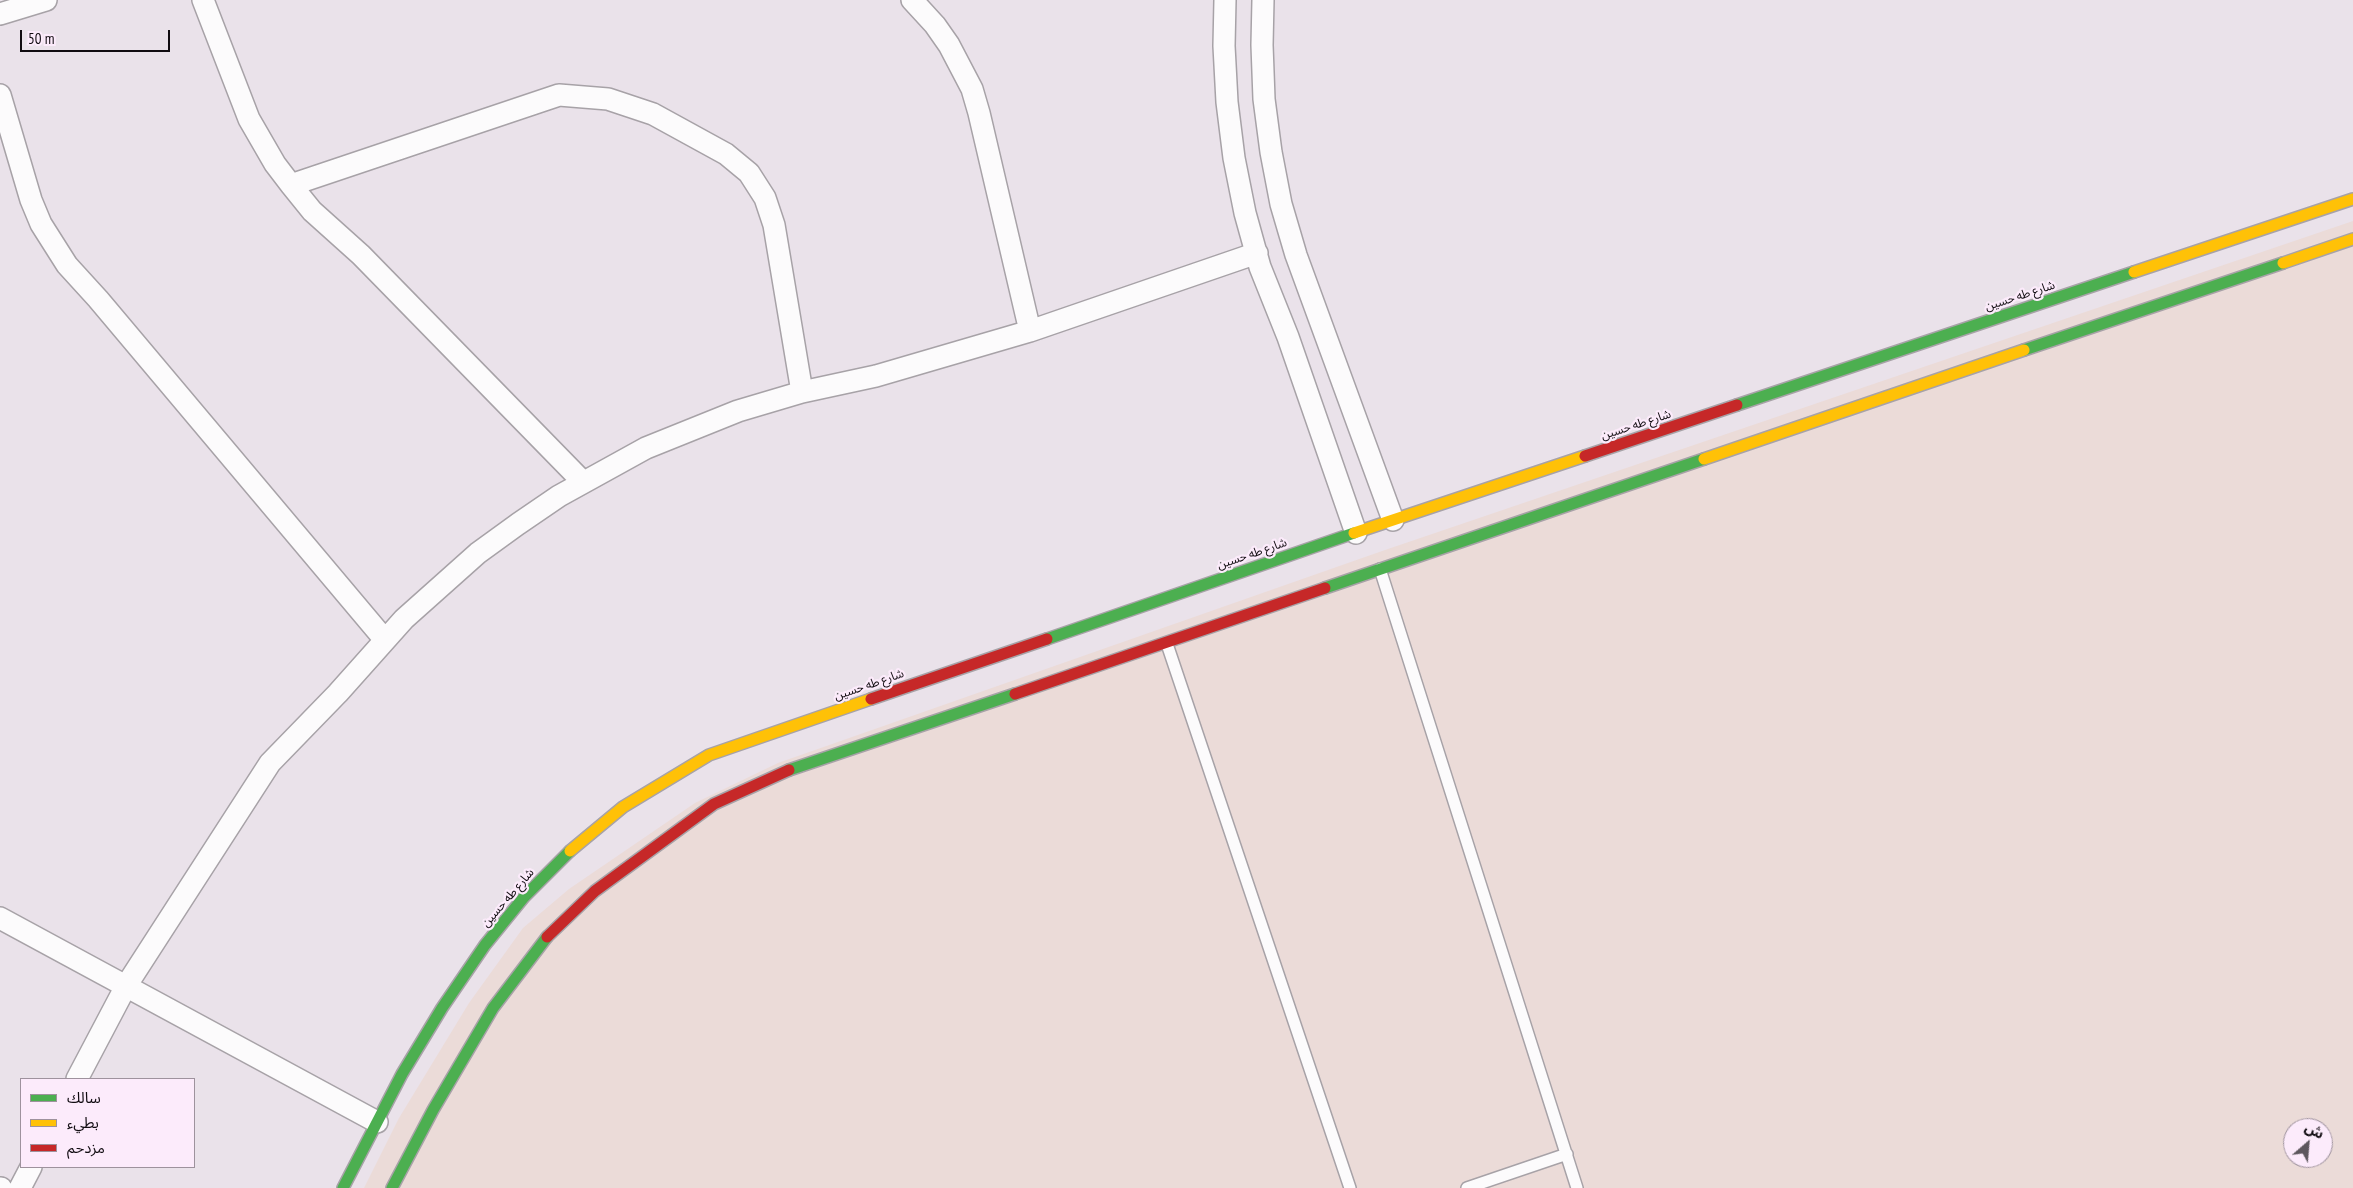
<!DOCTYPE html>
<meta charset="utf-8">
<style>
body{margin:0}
#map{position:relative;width:2353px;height:1188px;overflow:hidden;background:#eae2ea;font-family:"PT Sans Narrow","Noto Sans Arabic",sans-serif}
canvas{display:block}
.legend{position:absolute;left:20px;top:1078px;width:175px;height:90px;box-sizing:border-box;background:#fcebfb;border:1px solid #9e929d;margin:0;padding:6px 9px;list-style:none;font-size:15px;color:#110c11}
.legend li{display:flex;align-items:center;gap:10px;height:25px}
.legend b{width:25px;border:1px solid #9e929d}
.north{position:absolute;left:2283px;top:1118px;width:50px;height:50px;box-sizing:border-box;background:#fcebfb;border:1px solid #9e929d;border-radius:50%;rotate:27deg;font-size:14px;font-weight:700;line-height:20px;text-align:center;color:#110c11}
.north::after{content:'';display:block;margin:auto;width:18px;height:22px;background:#5d575d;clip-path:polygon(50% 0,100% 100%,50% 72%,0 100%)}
.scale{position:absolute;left:20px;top:30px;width:150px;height:22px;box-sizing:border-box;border:2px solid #110c11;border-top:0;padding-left:6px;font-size:15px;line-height:18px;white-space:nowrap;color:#110c11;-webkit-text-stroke:4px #fcebfb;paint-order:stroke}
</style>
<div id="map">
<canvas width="2353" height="1188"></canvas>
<ul class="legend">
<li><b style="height:6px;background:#4caf50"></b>سالك</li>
<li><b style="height:6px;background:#ffc107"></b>بطيء</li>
<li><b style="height:6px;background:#c62828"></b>مزدحم</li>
</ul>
<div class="north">ش</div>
<div class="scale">50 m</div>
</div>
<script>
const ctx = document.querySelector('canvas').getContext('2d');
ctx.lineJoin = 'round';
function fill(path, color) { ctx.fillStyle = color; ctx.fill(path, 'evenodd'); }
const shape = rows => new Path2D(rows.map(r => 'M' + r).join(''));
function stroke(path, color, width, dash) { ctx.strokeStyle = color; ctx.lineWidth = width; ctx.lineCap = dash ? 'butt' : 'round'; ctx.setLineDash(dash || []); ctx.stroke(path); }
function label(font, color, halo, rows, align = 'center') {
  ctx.font = font + ' "PT Sans Narrow","Noto Sans Arabic",sans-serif'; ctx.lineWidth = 4.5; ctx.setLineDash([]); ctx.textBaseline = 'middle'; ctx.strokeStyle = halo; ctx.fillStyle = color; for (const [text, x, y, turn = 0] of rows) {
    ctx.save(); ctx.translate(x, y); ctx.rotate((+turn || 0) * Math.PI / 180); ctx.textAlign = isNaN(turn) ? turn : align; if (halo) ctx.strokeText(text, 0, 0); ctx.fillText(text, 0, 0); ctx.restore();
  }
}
fill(shape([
 [2353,221,2353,1188,364,1188,399,1118,469,1003,523,928,569,889,695,803,778,763,1385,550],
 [2293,1128,2323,1128,2323,1158,2293,1158]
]), '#ebdbd8');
const lane = shape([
 [1380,569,1577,1188],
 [1167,644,1350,1188],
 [1467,1188,1567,1154]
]);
const street = shape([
 [203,0,249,119,275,164,291,185,312,211,361,255,583,482],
 [912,0,935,25,949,45,972,89,979,113,1030,331],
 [1225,0,1224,46,1227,102,1234,158,1245,213,1260,267,1288,337,1356,533],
 [1263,0,1262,45,1264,99,1271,152,1281,204,1296,255,1393,520],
 [0,14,46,0],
 [0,95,31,200,41,224,67,265,98,299,385,640],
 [291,185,559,95,608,99,653,114,726,154,749,173,765,198,774,225,802,392],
 [0,918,377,1122],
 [77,1079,126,986,270,763,338,693,404,619,478,553,518,524,559,496,646,448,738,411,802,392,876,376,1030,331,1257,253],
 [0,1188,1,1188],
 [20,1188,31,1167]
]);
const fast = shape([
 [2024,350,2283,263],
 [1737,405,2134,272],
 [1325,588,1704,459],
 [1047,639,1354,533],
 [789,770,1015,694],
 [343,1188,402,1074,442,1008,485,945,524,897,570,851],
 [392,1188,433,1110,493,1008,547,937]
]);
const slow = shape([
 [2283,263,2353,239],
 [2134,272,2353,199],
 [1704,459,2024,350],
 [1354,533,1585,456],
 [570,851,623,807,709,755,871,699]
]);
const jam = shape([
 [1585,456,1737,405],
 [1015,694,1325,588],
 [871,699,1047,639],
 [547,937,595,891,714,804,789,770]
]);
stroke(lane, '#a7a2a7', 14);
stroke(street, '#a7a2a7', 24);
stroke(fast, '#a7a2a7', 14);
stroke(slow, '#a7a2a7', 14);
stroke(jam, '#a7a2a7', 14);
stroke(lane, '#fcfbfc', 11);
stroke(street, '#fcfbfc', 21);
stroke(fast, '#4caf50', 11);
stroke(slow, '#ffc107', 11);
stroke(jam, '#c62828', 11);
label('12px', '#110c11', '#fcebfb', [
 ["شارع طه حسين",2020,296,-18],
 ["شارع طه حسين",1636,425,-18],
 ["شارع طه حسين",1252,554,-19],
 ["شارع طه حسين",869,685,-19],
 ["شارع طه حسين",508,898,-49]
]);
</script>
